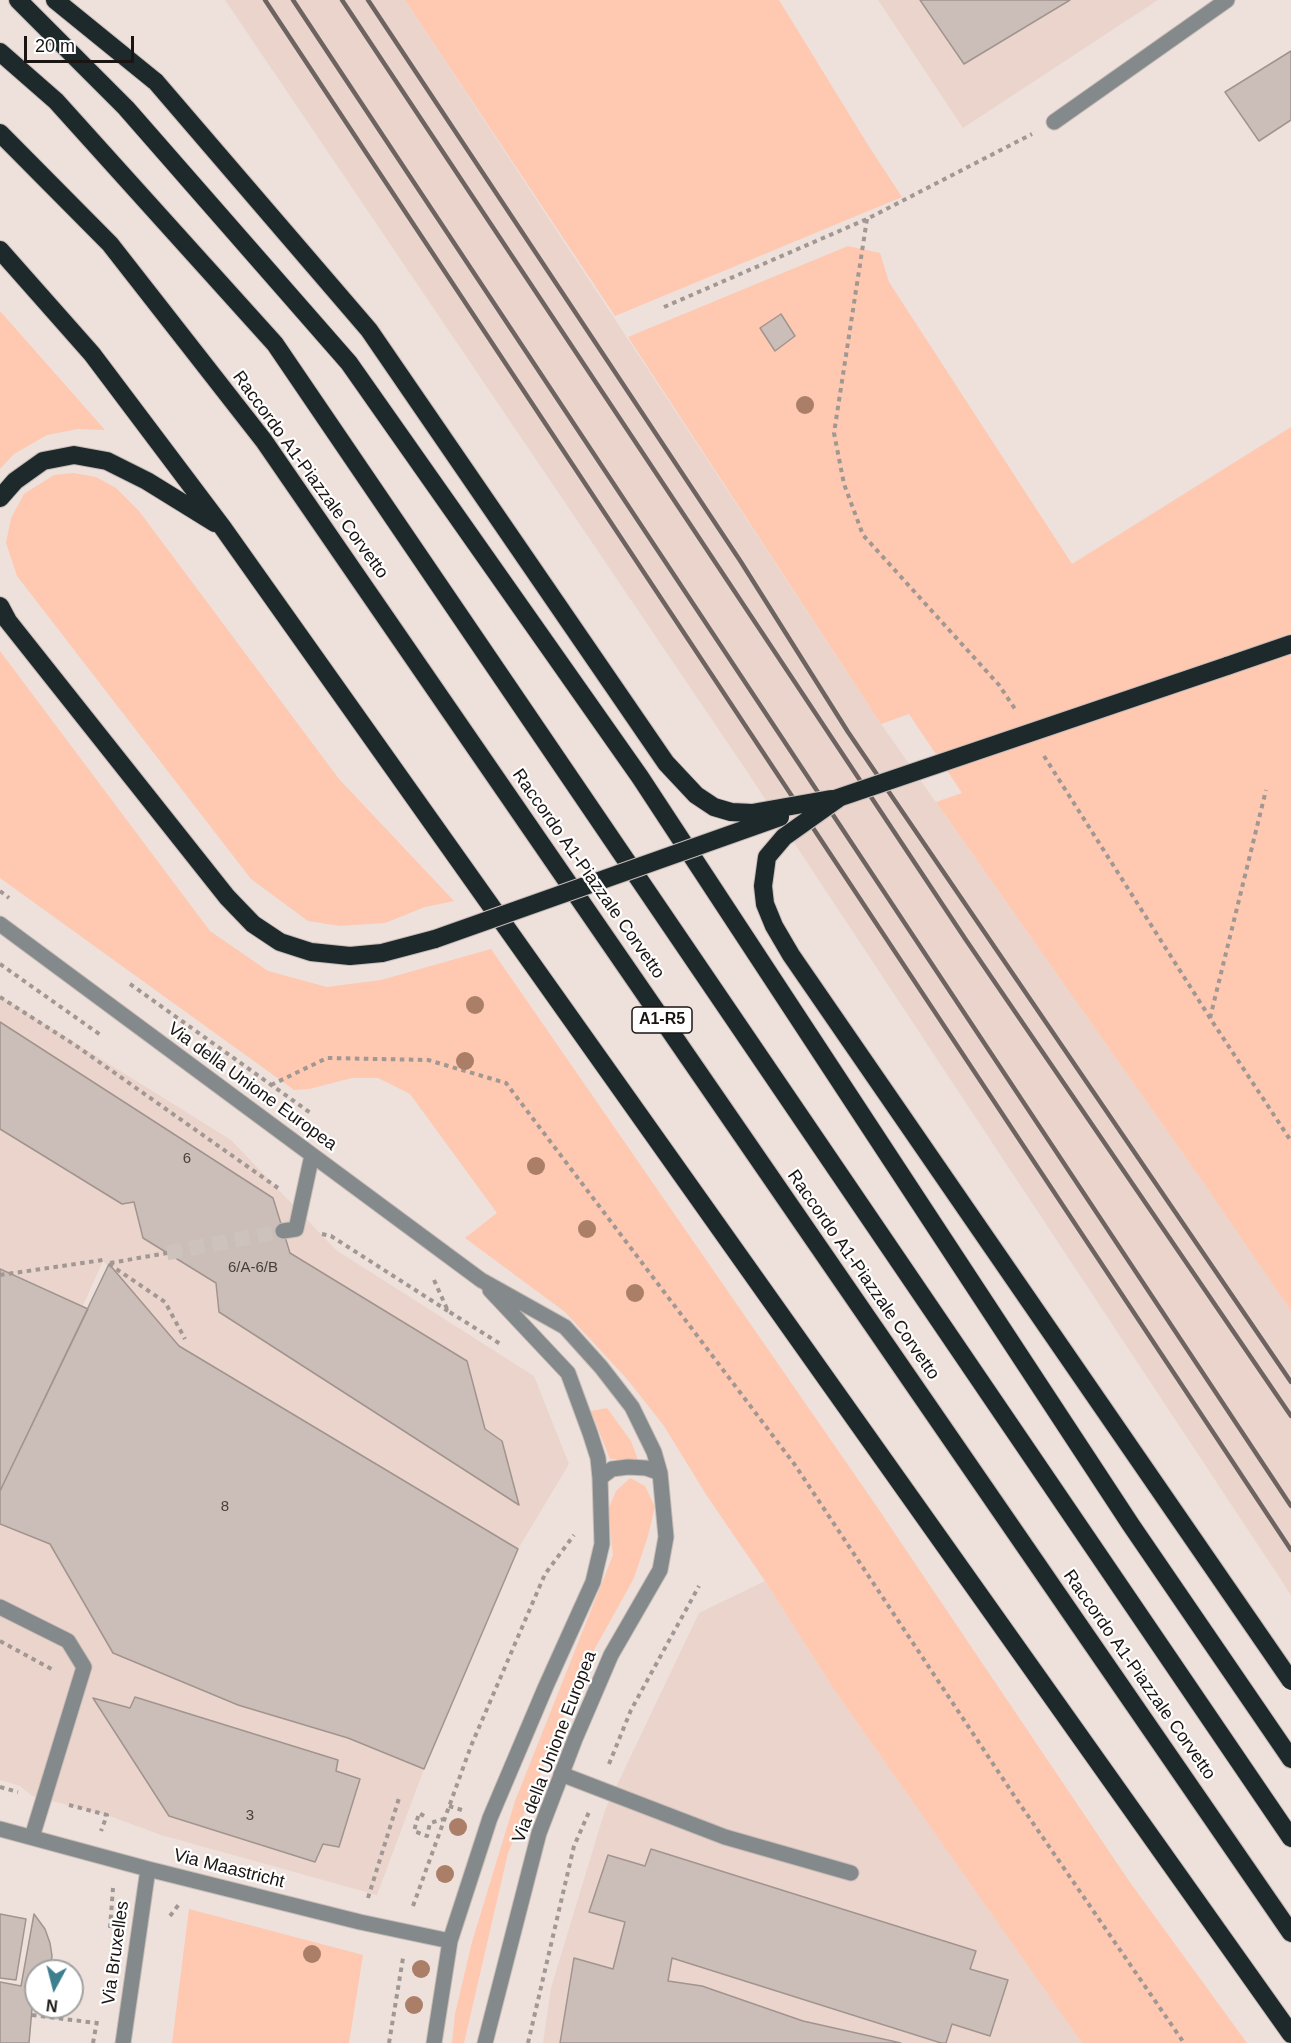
<!DOCTYPE html>
<style>
body{margin:0}
#map{position:relative;width:1291px;height:2043px;overflow:hidden;background:#eee1db;font-family:Helvetica,sans-serif}
canvas{display:block}
.north{position:absolute;left:24px;top:1959px;width:60px;height:60px;box-sizing:border-box;background:#fff;border:2px solid #a3a1a1;border-radius:50%;rotate:187deg;font-size:16px;font-weight:700;line-height:24px;text-align:center;color:#1a1513}
.north::after{content:'';display:block;margin:auto;width:21px;height:27px;background:#3c7f8f;clip-path:polygon(50% 0,100% 100%,50% 72%,0 100%)}
.scale{position:absolute;left:24px;top:36px;width:110px;height:27px;box-sizing:border-box;border:3px solid #1a1513;border-top:0;padding-left:8px;font-size:18px;line-height:21px;white-space:nowrap;color:#1a1513;-webkit-text-stroke:4px #fff;paint-order:stroke}
</style>
<div id="map">
<canvas width="1291" height="2043"></canvas>
<div class="north">N</div>
<div class="scale">20 m</div>
</div>
<script>
const ctx = document.querySelector('canvas').getContext('2d');
ctx.lineJoin = 'round';
function fill(path, color) { ctx.fillStyle = color; ctx.fill(path, 'evenodd'); }
const shape = rows => new Path2D(rows.map(r => 'M' + r).join(''));
function stroke(path, color, width, dash) { ctx.strokeStyle = color; ctx.lineWidth = width; ctx.lineCap = dash ? 'butt' : 'round'; ctx.setLineDash(dash || []); ctx.stroke(path); }
function label(font, color, halo, rows, align = 'center') {
  ctx.font = font + ' Helvetica,sans-serif'; ctx.lineWidth = 4.5; ctx.setLineDash([]); ctx.textBaseline = 'middle'; ctx.strokeStyle = halo; ctx.fillStyle = color; for (const [text, x, y, turn = 0] of rows) {
    ctx.save(); ctx.translate(x, y); ctx.rotate((+turn || 0) * Math.PI / 180); ctx.textAlign = isNaN(turn) ? turn : align; if (halo) ctx.strokeText(text, 0, 0); ctx.fillText(text, 0, 0); ctx.restore();
  }
}
fill(shape([
 [225,0,405,0,881,724,1205,1185,1291,1311,1291,1595,746,770],
 [878,0,1158,0,963,128],
 [0,996,231,1140,336,1250,534,1376,569,1464,518,1549,424,1769,377,1895,161,1835,107,1815,32,1796,20,1786,0,1780],
 [103,1261,108,1266,2,1486,1,1486],
 [765,1581,835,1691,1082,2043,543,2043,551,1988,605,1810,699,1613]
]), '#ead4cc');
fill(shape([
 [405,0,779,0,868,145,902,197,615,316],
 [848,246,880,253,889,282,1072,564,1291,427,1291,1311,1205,1185,936,802,962,793,909,714,881,724,628,337],
 [0,311,105,430,78,429,47,435,14,454,0,469],
 [74,473,96,477,116,488,139,511,339,779,454,901,425,907,385,923,340,926,308,921,251,879,17,576,6,543,11,518,24,494,54,475],
 [0,651,210,931,268,971,327,987,381,980,491,949,875,1504,1129,1881,1247,2043,1082,2043,835,1691,765,1581,707,1496,664,1426,627,1379,565,1312,465,1238,497,1213,410,1094,378,1078,352,1078,309,1089,294,1090,0,878],
 [607,1408,631,1441,638,1460,610,1459,591,1411],
 [630,1478,645,1486,655,1507,648,1536,634,1578,583,1670,508,1853,464,2043,452,2043,455,2014,472,1942,515,1801,613,1555,608,1510,616,1491],
 [189,1909,363,1955,349,2043,172,2043]
]), '#fec8b1');
const building = shape([
 [920,0,1070,0,964,64,920,0],
 [1291,51,1291,120,1259,141,1225,92,1291,51],
 [781,314,795,336,775,351,760,328,781,314],
 [0,1022,273,1198,290,1253,467,1361,485,1429,502,1441,519,1505,219,1312,216,1283,143,1238,134,1202,122,1204,0,1129,0,1022],
 [109,1264,179,1346,518,1549,424,1769,348,1738,238,1705,113,1653,50,1544,0,1524,0,1491,109,1264],
 [0,1269,88,1309,0,1491,0,1269],
 [135,1697,338,1760,336,1771,360,1779,339,1847,323,1844,315,1862,169,1816,93,1698,130,1708,135,1697],
 [651,1849,976,1951,970,1969,1008,1980,990,2036,952,2024,946,2043,941,2043,672,1958,668,1981,702,1986,803,2021,901,2043,560,2043,574,1958,613,1969,625,1922,589,1912,608,1855,645,1866,651,1849],
 [0,1914,26,1919,16,1980,0,1978,0,1914],
 [34,1914,45,1929,50,1943,52,1956,50,1971,36,1971,36,1994,33,1997,29,2043,0,2043,0,1982,21,1986,34,1914]
]);
fill(building, '#cbbeb8');
stroke(building, '#a1948f', 1.5);
stroke(shape([
 [167,1253,283,1231]
]), '#cec2bd', 15, [15, 8]);
const minor = shape([
 [1054,122,1227,0],
 [0,924,481,1280,565,1327,601,1367,632,1407,654,1452,660,1473,666,1537,660,1570,611,1655,575,1739,539,1833,485,2043],
 [283,1231,296,1229,312,1155],
 [600,1478,612,1469,628,1467,646,1468,660,1473],
 [0,1607,68,1641,84,1667,32,1837],
 [561,1774,725,1837,851,1873],
 [0,1829,148,1869,360,1922,450,1941],
 [123,2043,148,1869],
 [434,2043,450,1941,490,1818,546,1686,593,1582,602,1544,600,1478,598,1458,590,1433,568,1373,490,1290]
]);
const highway = shape([
 [18,0,126,108,349,363,640,777,1131,1525,1291,1759],
 [55,0,156,82],
 [0,52,56,101,275,344,1291,1838],
 [0,133,110,244,264,441,1291,1933],
 [0,250,92,354,223,528,1291,2034],
 [0,498,15,481,43,461,74,455,107,461,147,481,215,523],
 [0,606,8,621,227,897,253,924,280,942,311,952,350,956,382,953,435,939],
 [1227,666,1291,644]
]);
stroke(minor, '#c8bcb7', 17);
stroke(highway, '#c8bcb7', 20);
stroke(shape([
 [867,219,834,433,844,484,863,535,999,685,1015,709],
 [664,307,867,219,1032,134],
 [1044,756,1210,1018,1291,1141],
 [0,891,9,898],
 [0,964,102,1036],
 [130,984,312,1114],
 [0,997,75,1045,278,1188],
 [1210,1018,1266,790],
 [271,1085,327,1058,428,1060,506,1083,795,1465,1015,1797,1184,2043],
 [322,1234,331,1236,448,1311],
 [110,1263,167,1253],
 [109,1264,165,1302,185,1339],
 [0,1275,103,1260],
 [434,1280,448,1311,502,1345],
 [0,1641,55,1671],
 [609,1764,631,1710,699,1586],
 [0,1787,18,1792],
 [69,1805,107,1815,101,1831],
 [449,1806,465,1811],
 [424,1816,419,1813,414,1831,427,1836,430,1823,444,1819],
 [368,1898,400,1795],
 [413,1906,471,1746,545,1574,574,1535],
 [170,1916,180,1903],
 [110,1928,113,1888],
 [32,2015,96,2023],
 [93,2043,97,2021],
 [389,2043,403,1958],
 [528,2043,574,1846,589,1812]
]), '#a19793', 4, [4.5, 4.5]);
stroke(minor, '#848a8b', 15);
stroke(highway, '#1e292c', 18);
stroke(shape([
 [265,0,1291,1550],
 [293,0,1291,1506],
 [342,0,966,940,1291,1416],
 [368,0,741,562,848,732,1291,1382]
]), '#6d6461', 4.5);
const highwayBridge = shape([
 [156,82,369,330,666,763,696,795,714,807,731,812,752,813,831,799],
 [839,798,784,837,767,857,763,886,765,904,774,926,791,955,1291,1681],
 [829,801,1227,666],
 [435,939,780,817]
]);
stroke(highwayBridge, '#c8bcb7', 20, []);
stroke(highwayBridge, '#1e292c', 18);
ctx.fillStyle = '#aa7e67';
for (const [x, y] of [
 [805,405],
 [475,1005],
 [465,1061],
 [536,1166],
 [587,1229],
 [635,1293],
 [458,1827],
 [445,1874],
 [312,1954],
 [421,1969],
 [414,2005]
]) { ctx.beginPath(); ctx.arc(x, y, 9, 0, 2 * Math.PI); ctx.fill(); }
label('15px', '#463f3c', null, [
 ["6",187,1159],
 ["6/A-6/B",253,1268],
 ["8",225,1507],
 ["3",250,1816]
]);
for (const [x, y, w] of [
 [662,1020,60]
]) { const box = new Path2D(); box.roundRect(x - w / 2, y - 13, w, 26, 4.5); ctx.fillStyle = '#fff'; ctx.fill(box); stroke(box, '#1a1513', 1.5); }
label('bold 16px', '#1a1513', null, [
 ["A1-R5",662,1020]
]);
label('18px', '#1a1513', '#fff', [
 ["Raccordo A1-Piazzale Corvetto",310,475,54],
 ["Raccordo A1-Piazzale Corvetto",588,874,55],
 ["Via della Unione Europea",252,1087,36],
 ["Raccordo A1-Piazzale Corvetto",863,1275,55],
 ["Raccordo A1-Piazzale Corvetto",1139,1675,55],
 ["Via della Unione Europea",555,1747,-69],
 ["Via Maastricht",229,1869,14],
 ["Via Bruxelles",116,1953,-82]
]);
</script>
